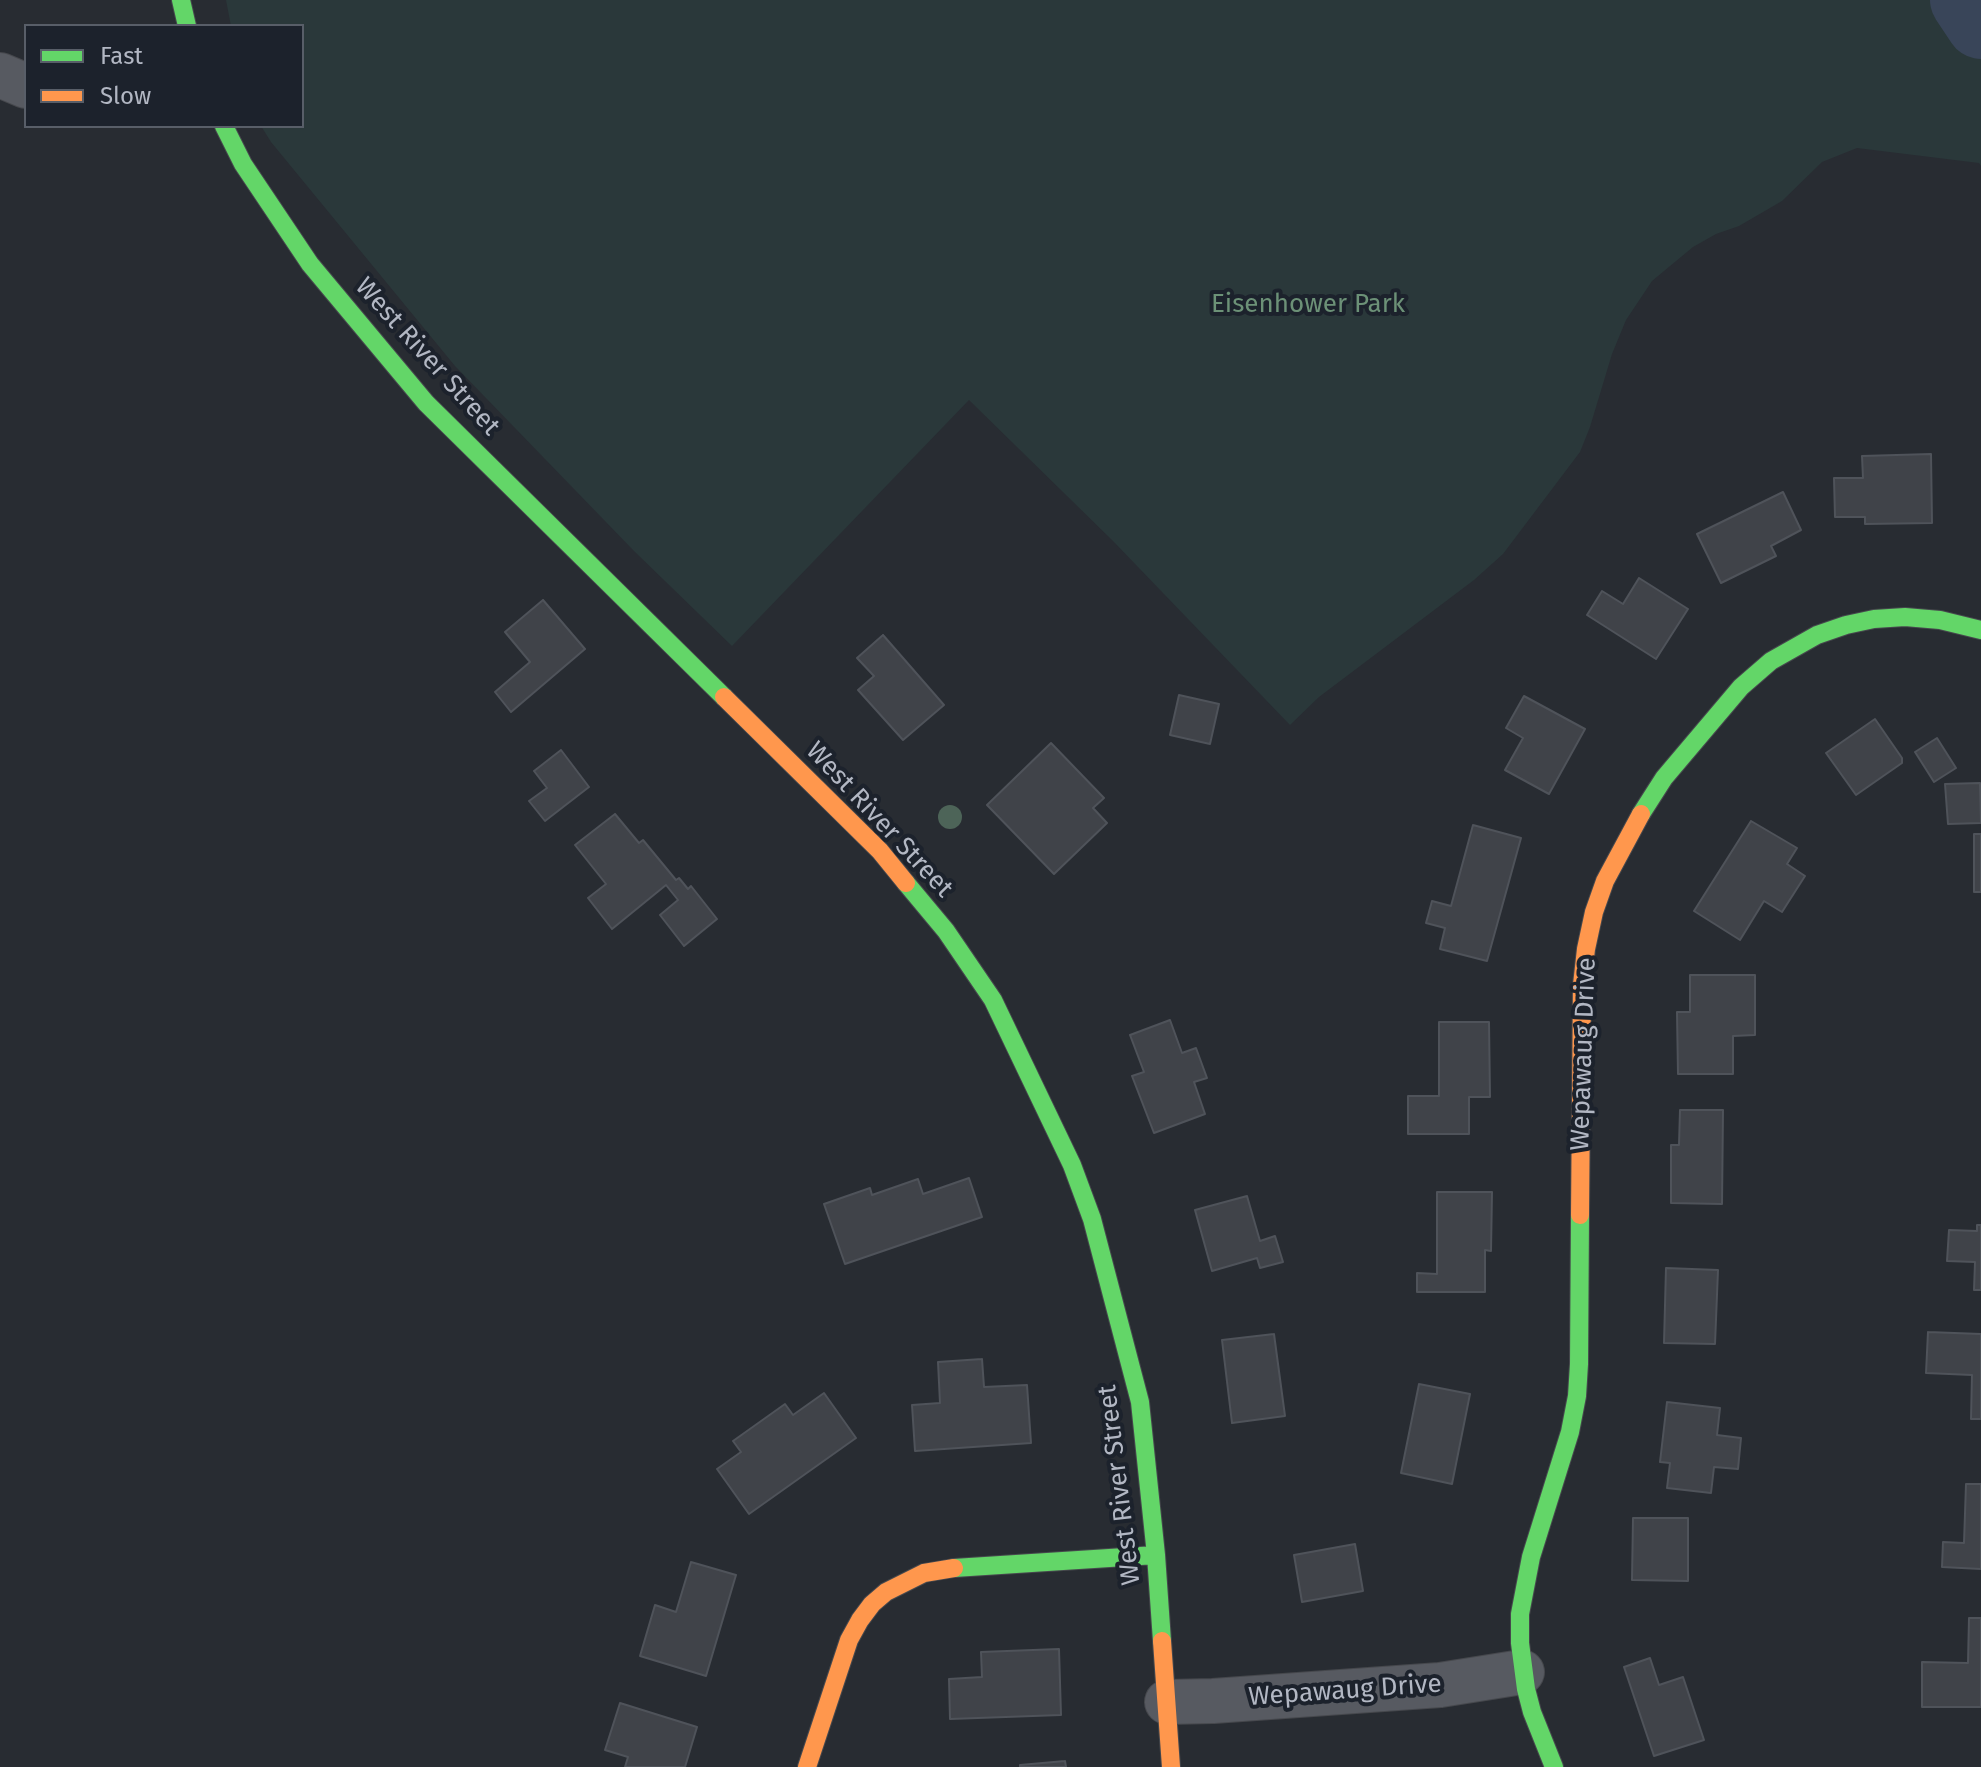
<!DOCTYPE html>
<style>
body{margin:0}
#map{position:relative;width:1981px;height:1767px;overflow:hidden;background:#282c32;font-family:"Fira Sans",sans-serif}
canvas{display:block}
.legend{position:absolute;left:24px;top:24px;width:280px;height:104px;box-sizing:border-box;background:#1c222c;border:2px solid #585e68;margin:0;padding:10px 14px;list-style:none;font-size:24px;color:#b2b7c3}
.legend li{display:flex;align-items:center;gap:16px;height:40px}
.legend b{width:40px;border:2px solid #585e68}
</style>
<div id="map">
<canvas width="1981" height="1767"></canvas>
<ul class="legend">
<li><b style="height:10px;background:#63d668"></b>Fast</li>
<li><b style="height:10px;background:#ff974d"></b>Slow</li>
</ul>
</div>
<script>
const ctx = document.querySelector('canvas').getContext('2d');
ctx.lineJoin = 'round';
function fill(path, color) { ctx.fillStyle = color; ctx.fill(path, 'evenodd'); }
const shape = rows => new Path2D(rows.map(r => 'M' + r).join(''));
function stroke(path, color, width, dash) { ctx.strokeStyle = color; ctx.lineWidth = width; ctx.lineCap = dash ? 'butt' : 'round'; ctx.setLineDash(dash || []); ctx.stroke(path); }
function label(font, color, halo, rows, align = 'center') {
  ctx.font = font + ' "Fira Sans",sans-serif'; ctx.lineWidth = 8; ctx.setLineDash([]); ctx.textBaseline = 'middle'; ctx.strokeStyle = halo; ctx.fillStyle = color; for (const [text, x, y, turn = 0] of rows) {
    ctx.save(); ctx.translate(x, y); ctx.rotate((+turn || 0) * Math.PI / 180); ctx.textAlign = isNaN(turn) ? turn : align; if (halo) ctx.strokeText(text, 0, 0); ctx.fillText(text, 0, 0); ctx.restore();
  }
}
fill(shape([
 [226,0,1981,0,1981,166,1979,163,1857,148,1822,162,1782,201,1739,226,1716,234,1693,247,1652,281,1626,320,1612,354,1590,427,1580,452,1503,554,1474,580,1319,697,1290,725,1113,541,969,400,732,646,634,551,455,366,271,142,261,126,302,126,302,26,231,26]
]), '#2a383a');
stroke(shape([
 [1965,0,1981,24]
]), '#394559', 70);
const building = shape([
 [1931,454,1932,523,1865,524,1865,517,1835,517,1834,478,1863,478,1862,456,1931,454],
 [1783,492,1801,530,1771,546,1776,556,1721,583,1697,534,1783,492],
 [1639,578,1688,609,1656,659,1587,615,1602,591,1623,604,1639,578],
 [543,600,585,649,511,712,495,692,530,662,505,632,543,600],
 [883,635,944,705,903,740,858,690,874,676,857,658,883,635],
 [1179,695,1219,704,1210,744,1170,735,1179,695],
 [1524,696,1585,729,1549,794,1505,770,1523,738,1506,728,1524,696],
 [1875,719,1902,758,1902,763,1856,795,1826,753,1875,719],
 [1937,738,1956,768,1934,782,1915,752,1937,738],
 [1051,743,1104,798,1093,808,1107,823,1054,874,987,805,1051,743],
 [561,750,589,787,545,821,529,801,547,788,534,771,561,750],
 [1980,783,1981,823,1948,824,1945,784,1980,783],
 [615,814,639,843,643,840,676,880,679,878,688,889,691,886,717,919,684,946,660,915,678,900,666,885,612,929,588,898,606,884,575,845,615,814],
 [1751,821,1797,848,1787,864,1805,876,1782,912,1764,901,1740,940,1694,911,1751,821],
 [1473,825,1521,838,1487,961,1440,949,1445,928,1426,923,1432,901,1451,906,1473,825],
 [1974,834,1981,834,1981,892,1974,892,1974,834],
 [1690,975,1755,975,1755,1035,1733,1036,1733,1074,1678,1074,1677,1012,1690,1012,1690,975],
 [1170,1020,1182,1053,1196,1048,1207,1078,1194,1082,1205,1114,1154,1133,1132,1076,1144,1072,1130,1035,1170,1020],
 [1439,1022,1489,1022,1490,1097,1469,1097,1469,1134,1408,1134,1408,1096,1439,1096,1439,1022],
 [1680,1110,1723,1110,1722,1204,1671,1203,1671,1145,1679,1145,1680,1110],
 [969,1178,982,1217,845,1264,824,1204,870,1188,872,1195,918,1179,923,1194,969,1178],
 [1437,1192,1492,1192,1491,1251,1485,1250,1485,1292,1417,1292,1417,1273,1437,1274,1437,1192],
 [1247,1196,1260,1241,1275,1236,1283,1262,1260,1268,1257,1258,1212,1271,1195,1210,1247,1196],
 [1977,1225,1981,1225,1981,1290,1974,1290,1975,1262,1947,1261,1949,1230,1977,1231,1977,1225],
 [1666,1268,1718,1270,1715,1344,1664,1343,1666,1268],
 [1928,1332,1981,1334,1981,1419,1971,1419,1972,1375,1926,1373,1928,1332],
 [1274,1334,1285,1416,1232,1423,1222,1340,1274,1334],
 [982,1359,984,1387,1027,1385,1031,1443,915,1451,912,1405,940,1403,938,1362,982,1359],
 [1419,1384,1470,1394,1452,1484,1401,1473,1419,1384],
 [824,1393,856,1438,749,1514,717,1469,741,1452,733,1441,785,1404,793,1415,824,1393],
 [1667,1402,1720,1408,1717,1435,1741,1438,1738,1469,1714,1467,1711,1493,1667,1488,1670,1463,1660,1462,1667,1402],
 [1966,1484,1981,1484,1981,1569,1942,1567,1943,1542,1964,1543,1966,1484],
 [1633,1518,1688,1518,1688,1581,1632,1580,1633,1518],
 [1355,1544,1363,1591,1302,1602,1294,1555,1355,1544],
 [691,1562,736,1575,706,1676,640,1656,655,1605,676,1612,691,1562],
 [1969,1618,1981,1618,1981,1707,1922,1707,1922,1662,1968,1663,1969,1618],
 [1059,1649,1061,1715,950,1719,949,1679,982,1677,981,1652,1059,1649],
 [1650,1658,1659,1685,1683,1677,1704,1740,1654,1756,1624,1667,1650,1658],
 [620,1703,697,1727,685,1767,625,1767,628,1757,605,1750,620,1703],
 [1065,1761,1066,1767,1020,1767,1020,1765,1065,1761]
]);
fill(building, '#404349');
stroke(building, '#4f535a', 2);
const street = shape([
 [0,75,26,86],
 [1167,1702,1213,1701,1440,1685,1522,1672]
]);
const fast = shape([
 [181,0,187,26],
 [224,126,243,164,310,264,426,403,724,697],
 [1641,814,1664,778,1741,687,1771,661,1817,635,1846,625,1874,619,1905,617,1940,620,1981,630],
 [906,883,946,931,993,1000,1072,1165,1092,1219,1140,1402,1156,1555,1162,1641],
 [954,1568,1156,1555],
 [1554,1767,1532,1712,1526,1689,1520,1643,1520,1614,1531,1557,1570,1432,1577,1396,1579,1364,1580,1215]
]);
const slow = shape([
 [724,697,880,851,906,883],
 [1580,1215,1582,985,1586,949,1594,912,1605,881,1641,814],
 [1162,1641,1171,1767],
 [807,1767,849,1640,860,1620,872,1604,886,1592,924,1573,954,1568]
]);
stroke(street, '#46484d', 46);
stroke(fast, '#46484d', 20);
stroke(slow, '#46484d', 20);
stroke(street, '#575a61', 44);
stroke(fast, '#63d668', 18);
stroke(slow, '#ff974d', 18);
ctx.fillStyle = '#4d6458';
for (const [x, y] of [
 [950,817]
]) { ctx.beginPath(); ctx.arc(x, y, 12, 0, 2 * Math.PI); ctx.fill(); }
label('26px', '#6c9177', '#1c222c', [
 ["Eisenhower Park",1308,305]
]);
label('26px', '#b2b7c3', '#1c222c', [
 ["West River Street",427,357,48],
 ["West River Street",879,820,47],
 ["Wepawaug Drive",1584,1054,-88],
 ["West River Street",1120,1485,-97],
 ["Wepawaug Drive",1345,1691,-4]
]);
</script>
